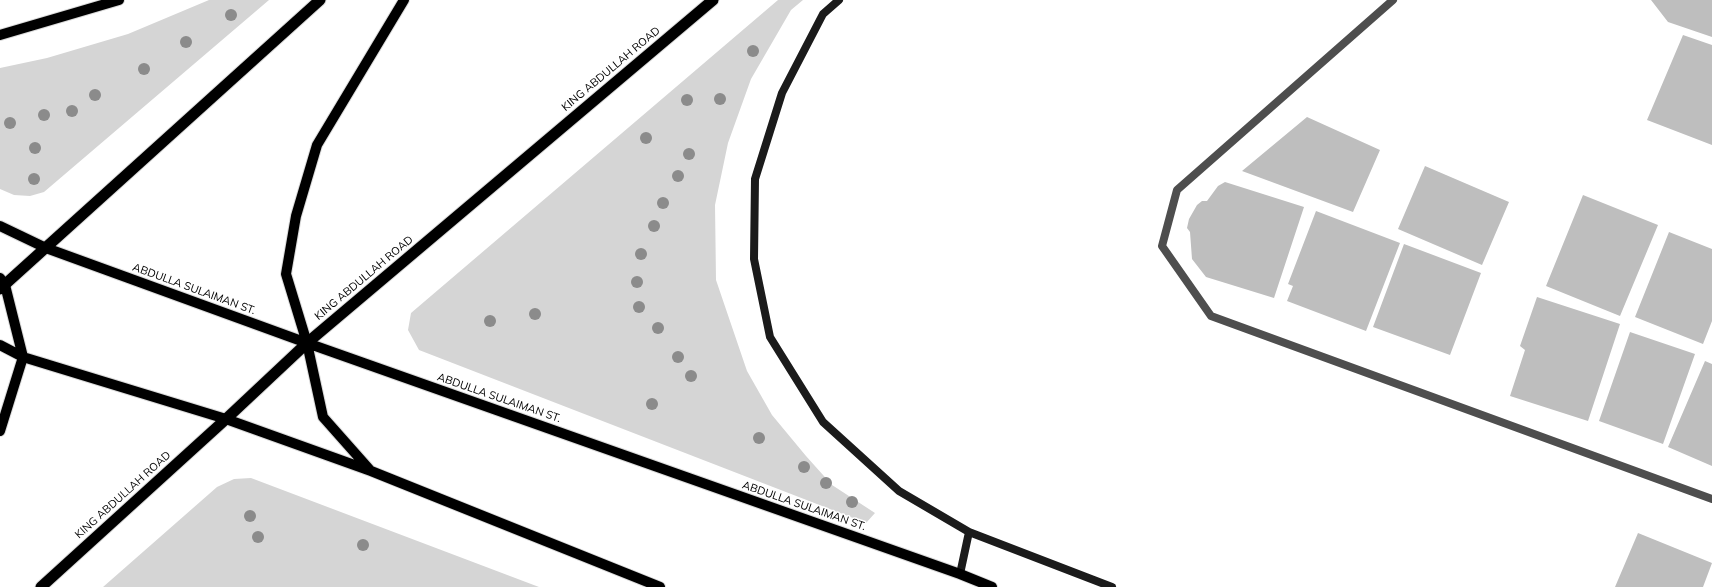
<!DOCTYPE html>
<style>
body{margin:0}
canvas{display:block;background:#fff}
</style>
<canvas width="1712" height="587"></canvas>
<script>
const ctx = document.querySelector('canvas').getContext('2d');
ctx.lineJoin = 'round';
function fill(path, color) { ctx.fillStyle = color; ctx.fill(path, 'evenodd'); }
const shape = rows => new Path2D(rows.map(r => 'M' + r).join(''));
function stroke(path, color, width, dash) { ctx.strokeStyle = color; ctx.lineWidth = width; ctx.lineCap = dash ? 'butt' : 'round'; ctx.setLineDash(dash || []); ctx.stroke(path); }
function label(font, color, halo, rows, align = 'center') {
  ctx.font = font + ' Mulish,sans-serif'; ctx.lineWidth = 3; ctx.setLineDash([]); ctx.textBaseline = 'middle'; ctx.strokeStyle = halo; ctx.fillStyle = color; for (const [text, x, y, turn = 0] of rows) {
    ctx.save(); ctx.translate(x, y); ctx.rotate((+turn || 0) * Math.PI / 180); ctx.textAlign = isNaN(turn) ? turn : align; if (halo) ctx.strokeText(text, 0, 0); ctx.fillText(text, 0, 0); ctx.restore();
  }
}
fill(shape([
 [209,0,269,0,44,192,30,196,14,195,0,189,0,68,47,58,128,34],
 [778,0,803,0,791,10,751,79,728,143,715,205,716,280,747,371,772,415,806,456,832,485,875,513,866,523,419,350,408,330,411,313],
 [251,478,539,587,103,587,217,487,234,479]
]), '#d5d5d5');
fill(shape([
 [1651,0,1712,0,1712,37,1668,22],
 [1683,35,1712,45,1712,145,1647,120],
 [1307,117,1380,150,1353,212,1242,171],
 [1425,166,1509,202,1482,265,1398,229],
 [1225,182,1304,207,1274,298,1206,277,1192,259,1190,232,1187,228,1189,219,1197,205,1202,201,1207,201,1218,186],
 [1583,195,1658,225,1620,316,1546,286],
 [1316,211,1400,243,1366,331,1287,301,1293,286,1288,284],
 [1669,232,1712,249,1712,321,1703,344,1635,317],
 [1404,244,1481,273,1450,355,1373,327],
 [1537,297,1620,324,1588,421,1510,396,1525,350,1520,346],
 [1630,332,1695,354,1663,444,1599,421],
 [1705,361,1712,364,1712,466,1668,447],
 [1638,533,1712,563,1703,587,1615,587]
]), '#bebebe');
const primary = shape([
 [0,35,119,0],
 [0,226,46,248,307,343,960,574,992,587],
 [0,278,5,285,23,357,0,431],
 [0,345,23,357,226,419,371,471,660,587],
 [370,470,323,417,307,343,286,274,296,216,317,145,404,0]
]);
const trunk = shape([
 [0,289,320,0],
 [41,587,226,419,307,343,713,0]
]);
stroke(primary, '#dbdbdb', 12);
stroke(trunk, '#dbdbdb', 13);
stroke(shape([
 [1393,0,1177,190,1162,246,1211,316,1712,499]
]), '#4e4e4e', 8);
stroke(shape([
 [839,0,823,14,782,93,755,179,754,259,770,337,823,422,899,491,969,532,1112,587],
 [960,574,969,532]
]), '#1b1b1b', 8);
stroke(primary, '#000', 10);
stroke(trunk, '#000', 11);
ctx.fillStyle = '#8b8b8b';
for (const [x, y] of [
 [231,15],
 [186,42],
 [753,51],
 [144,69],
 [95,95],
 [720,99],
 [687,100],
 [72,111],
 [44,115],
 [10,123],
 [646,138],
 [35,148],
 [689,154],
 [678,176],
 [34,179],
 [663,203],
 [654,226],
 [641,254],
 [637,282],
 [639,307],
 [535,314],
 [490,321],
 [658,328],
 [678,357],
 [691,376],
 [652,404],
 [759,438],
 [804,467],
 [826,483],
 [852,502],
 [250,516],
 [258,537],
 [363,545]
]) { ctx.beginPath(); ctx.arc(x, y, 6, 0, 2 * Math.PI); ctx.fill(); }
label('11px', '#000', '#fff', [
 ["KING ABDULLAH ROAD",611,69,-40],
 ["KING ABDULLAH ROAD",364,278,-40],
 ["ABDULLA SULAIMAN ST.",194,289,20],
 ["ABDULLA SULAIMAN ST.",499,398,19],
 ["KING ABDULLAH ROAD",123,495,-42],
 ["ABDULLA SULAIMAN ST.",804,506,19]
]);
</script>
